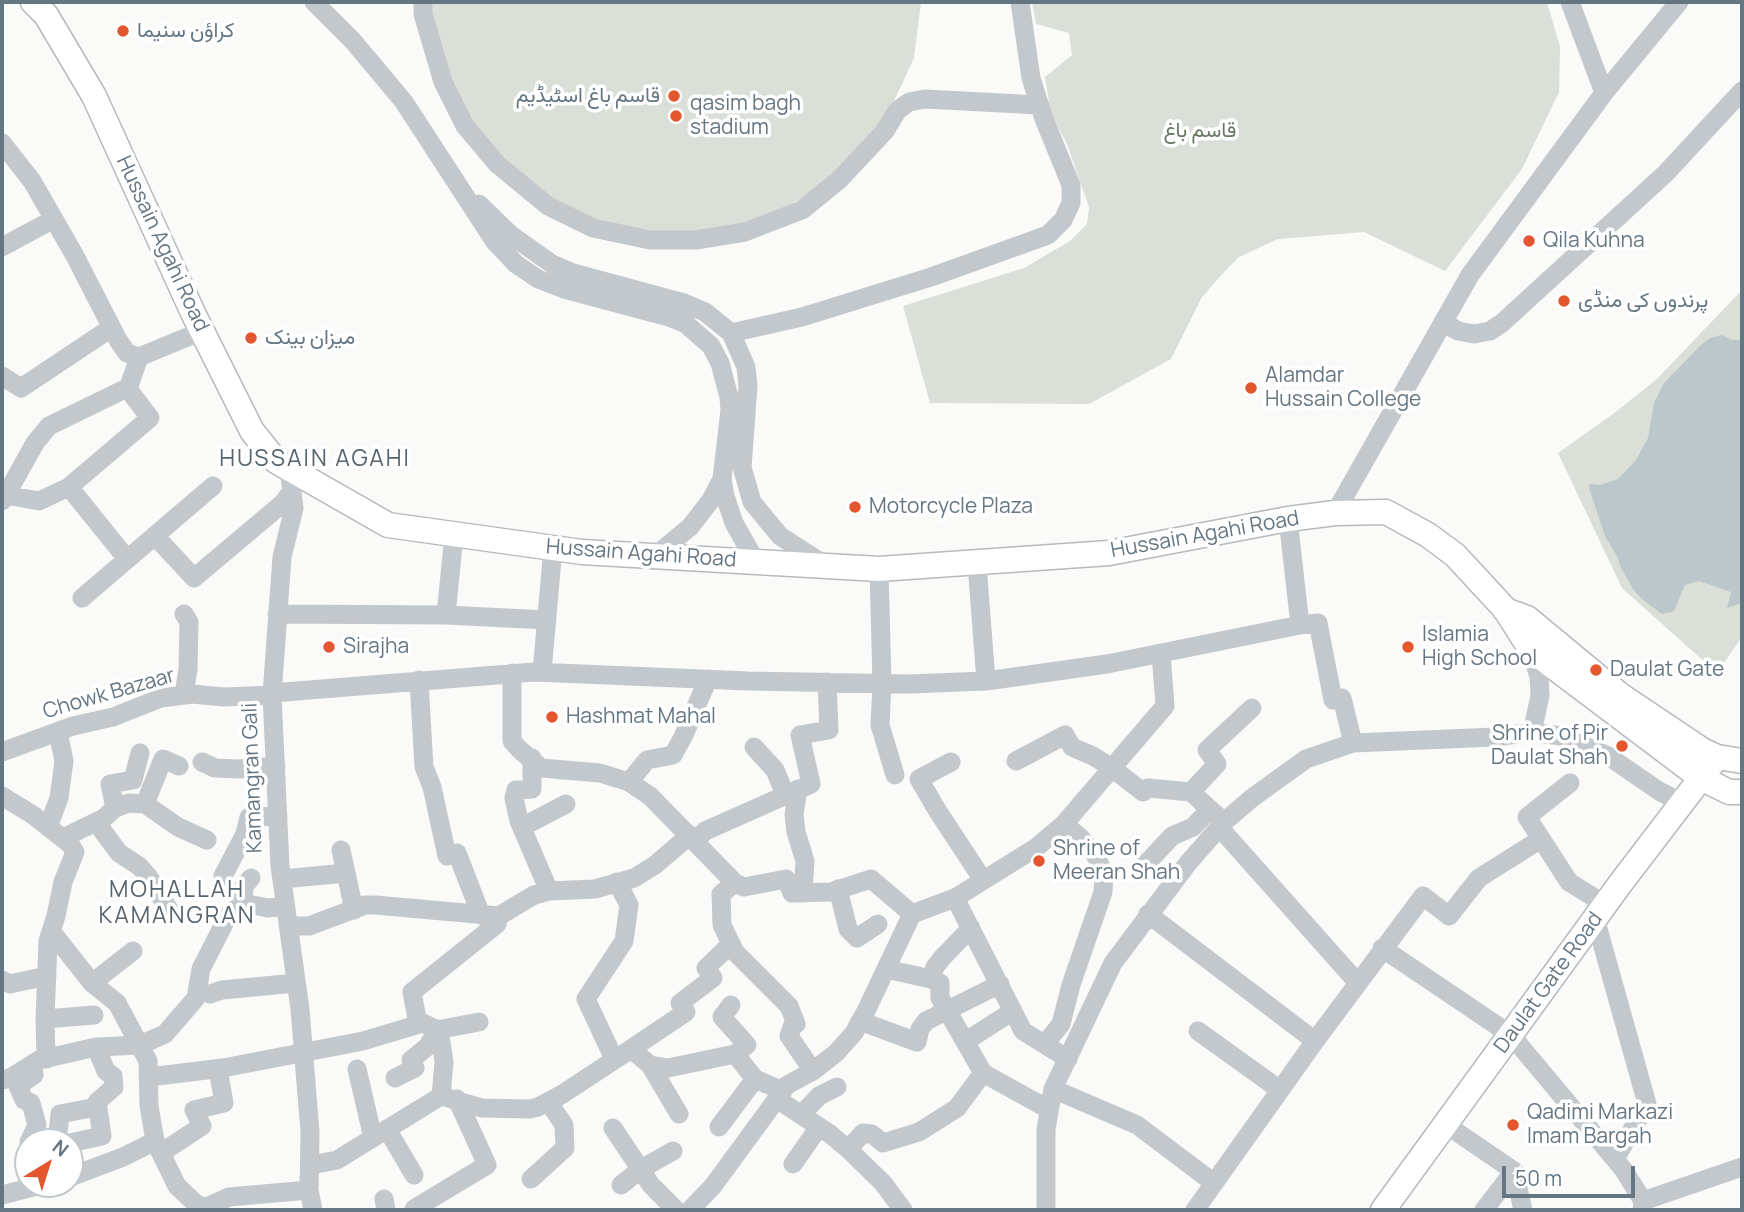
<!DOCTYPE html>
<meta charset="utf-8">
<style>
body{margin:0}
#map{position:relative;width:1744px;height:1212px;overflow:hidden;background:#fafaf8;font-family:Manrope,sans-serif}
canvas{display:block}
.frame{position:absolute;inset:0;border:4px solid #657683;pointer-events:none}
.north{position:absolute;left:14px;top:1128px;width:70px;height:70px;box-sizing:border-box;background:#fff;border:2px solid #c1c8cd;border-radius:50%;rotate:38deg;font-size:19px;font-weight:700;line-height:28px;text-align:center;color:#657683}
.north::after{content:'';display:block;margin:auto;width:24px;height:32px;background:#e4572e;clip-path:polygon(50% 0,100% 100%,50% 72%,0 100%)}
.scale{position:absolute;left:1502px;top:1166px;width:133px;height:32px;box-sizing:border-box;border:4px solid #657683;border-top:0;padding-left:9px;font-size:21px;line-height:24px;white-space:nowrap;color:#657683;-webkit-text-stroke:5px #fff;paint-order:stroke}
</style>
<div id="map">
<canvas width="1744" height="1212"></canvas>
<div class="frame"></div>
<div class="north">N</div>
<div class="scale">50 m</div>
</div>
<script>
const ctx = document.querySelector('canvas').getContext('2d');
ctx.lineJoin = 'round';
function fill(path, color) { ctx.fillStyle = color; ctx.fill(path, 'evenodd'); }
const shape = rows => new Path2D(rows.map(r => 'M' + r).join(''));
function stroke(path, color, width, dash) { ctx.strokeStyle = color; ctx.lineWidth = width; ctx.lineCap = dash ? 'butt' : 'round'; ctx.setLineDash(dash || []); ctx.stroke(path); }
function label(font, color, halo, rows, align = 'center') {
  ctx.font = font + ' Manrope,Vazirmatn,sans-serif'; ctx.lineWidth = 7; ctx.setLineDash([]); ctx.textBaseline = 'middle'; ctx.strokeStyle = halo; ctx.fillStyle = color; for (const [text, x, y, turn = 0] of rows) {
    ctx.save(); ctx.translate(x, y); ctx.rotate((+turn || 0) * Math.PI / 180); ctx.textAlign = isNaN(turn) ? turn : align; if (halo) ctx.strokeText(text, 0, 0); ctx.fillText(text, 0, 0); ctx.restore();
  }
}
fill(shape([
 [428,2,921,2,914,58,883,125,832,181,767,218,710,233,650,234,592,221,539,194,493,155,458,107],
 [1032,2,1547,2,1560,47,1559,92,1522,169,1445,271,1364,232,1278,239,1239,257,1225,271,1202,297,1171,359,1089,404,930,403,903,306,1024,268,1070,241,1087,224,1089,207,1067,144,1051,114,1045,77,1072,55,1069,33,1036,24],
 [1739,293,1742,295,1742,637,1717,673,1622,588,1558,453,1613,414,1657,379]
]), '#dadfd7');
fill(shape([
 [1722,335,1732,340,1742,340,1742,603,1727,608,1731,592,1699,581,1685,585,1674,611,1662,614,1643,600,1633,589,1620,566,1618,558,1605,536,1589,488,1590,484,1600,485,1618,479,1636,460,1648,438,1654,403,1664,383,1701,345,1710,338]
]), '#bbc7cb');
const major = shape([
 [33,2,46,15,94,96,193,313,252,431,276,461,388,525,582,552,879,569,1109,553,1288,519,1335,513,1386,512,1428,535,1455,555,1505,609,1531,650,1701,778,1729,792,1742,792],
 [1505,610,1527,618,1620,695,1702,750,1717,757,1742,761],
 [1383,1210,1620,884,1717,757]
]);
stroke(major, '#b5babe', 27);
stroke(shape([
 [314,2,353,41,404,102,495,242,516,264,538,279,564,289,669,317,686,324,711,346,720,363,729,397,730,410,722,479,725,496,734,523,756,562],
 [423,2,423,14,443,82,465,126,497,164,548,206,593,228,650,240,696,240,745,232,802,210,839,180,885,131,897,111,909,102,925,99,1039,105],
 [1570,2,1604,93],
 [2,143,32,181,75,256,118,340,127,353,139,357,202,331],
 [479,204,511,235,552,264,573,273,684,303,705,312,731,333,746,367,748,386,742,467,752,502,780,536,825,565],
 [2,247,54,219],
 [1443,322,1458,331,1474,334,1490,331,1502,323,1666,173,1742,91],
 [731,333,802,317,931,277,1048,235,1063,220,1071,203,1071,185,1044,119,1031,78,1020,2],
 [2,376,21,388,111,328],
 [289,469,294,508,282,557,272,695,280,866,300,1009,310,1132,309,1190,313,1210],
 [69,487,127,559],
 [6,495,35,443,49,426,129,387],
 [2,501,6,495,39,501,69,487,150,418,128,389,139,357],
 [1335,513,1470,275,1604,93,1679,2],
 [1288,519,1300,625,1318,623,1333,700,1342,698,1353,743],
 [155,536,194,578,283,503,292,491],
 [655,556,690,527,711,500,722,479],
 [977,564,986,681],
 [879,569,882,683,880,725,895,775],
 [82,598,213,486],
 [184,614,189,622,188,669,184,695],
 [277,614,446,615,547,620],
 [446,615,454,535],
 [1531,650,1539,677,1540,696,1532,732],
 [542,672,553,548],
 [512,673,512,741,519,749,541,768,600,773,629,782,650,796,735,883],
 [419,680,424,767,432,787,447,856,457,853,481,915],
 [272,693,534,672,748,681,910,684,986,681,1107,664,1300,625],
 [754,747,775,770,785,794],
 [2,752,73,726,113,717,161,698,192,694,224,697,272,695],
 [532,758,532,789,516,790,514,798,519,821,549,891],
 [1016,761,1065,735,1072,747,1093,756,1112,768,1143,792,1148,788,1191,792,1224,822],
 [202,762,215,768,239,769,276,766],
 [951,762,919,779,937,810,983,880],
 [629,782,647,760,673,755,683,737,708,679],
 [1570,783,1527,817,1569,882,1606,905],
 [798,789,794,814,796,832,805,861,803,893],
 [1191,792,1217,764,1207,750,1252,708],
 [2,796,33,815,70,844,75,852,63,882,56,916,48,941,45,1019,46,1059],
 [145,804,163,759,179,766],
 [115,808,129,803,145,804,178,827,207,840],
 [96,822,119,853,139,866,148,876,171,913],
 [48,827,59,798,64,761,58,732],
 [522,827,566,804],
 [1219,827,1357,982],
 [63,838,104,818,115,808,110,784,133,780,140,753],
 [696,841,705,831,811,784,800,735,829,730,827,682],
 [341,850,354,910],
 [1145,865,1172,836,1193,827,1210,809],
 [223,876,245,834,249,817,278,816],
 [282,879,346,873],
 [838,889,848,929,857,938,878,924],
 [955,898,1037,847,1064,824,1165,706,1161,653],
 [243,903,244,886,251,878],
 [1148,914,1315,1041],
 [1595,918,1647,1104,1615,1159],
 [288,926,309,926,365,905,375,905,499,916,534,895,549,891,595,889,634,878,655,865,690,835],
 [51,931,92,983,117,1003,148,1061,149,1106,155,1141,177,1186,195,1203,207,1210],
 [1382,948,1511,1035,1623,1169,1643,1201,1642,1210],
 [886,969,931,979,940,983,940,998,983,1073,1048,1109],
 [931,979,935,967,942,958,971,928],
 [2,980,10,984,47,976],
 [92,983,133,951],
 [210,994,222,990,296,983],
 [731,1005,722,1017,747,1045,735,1054],
 [45,1019,94,1015],
 [860,1021,917,1042,920,1029,926,1021,1000,984],
 [418,1024,412,992,497,924,499,916],
 [439,1029,444,1062,441,1096],
 [1198,1031,1280,1090],
 [966,1041,1013,1011],
 [1045,1044,1061,1024,1071,985,1103,892,1104,874,1096,856,1080,837,1064,824],
 [631,1049,686,1012,680,1003,713,978,706,968,731,944],
 [614,1059,586,999,624,941,629,905,617,882],
 [650,1065,679,1114],
 [357,1069,373,1138],
 [813,1071,789,1036,792,1027,796,1024,789,1006,735,952,722,925,721,894,735,883,744,887,786,879,792,893,831,892,871,879,912,914,955,898,1023,1031,1068,1059],
 [149,1077,223,1068,363,1041,423,1023,437,1030,479,1022],
 [395,1078,415,1068,411,1060,428,1046,437,1030],
 [2,1080,10,1078,39,1060,96,1047,140,1045,165,1034,196,998,201,969,228,916,243,903,268,908,285,906],
 [1053,1089,1137,1125,1214,1183],
 [777,1099,830,1134,848,1149,883,1183,903,1210],
 [801,1115,819,1096,837,1087],
 [1445,1124,1514,1171,1523,1210],
 [719,1127,755,1079],
 [613,1128,651,1185,676,1210],
 [387,1129,414,1175],
 [29,1142,37,1125,31,1103,24,1100,18,1086,34,1075,34,1073],
 [57,1142,60,1114,96,1107],
 [70,1143,102,1136,97,1102,114,1087,113,1076,106,1071,96,1047],
 [848,1149,863,1133,872,1134,883,1143,919,1132,957,1108,983,1073],
 [161,1153,202,1126,194,1110,224,1103,218,1069],
 [793,1164,819,1127],
 [311,1165,337,1160,441,1096,482,1108,530,1109,538,1107,561,1095,631,1049,650,1065,668,1068,735,1054,755,1079,783,1091],
 [70,1177,123,1157,155,1141],
 [531,1179,565,1148,564,1125,549,1103],
 [621,1185,641,1169,673,1151],
 [2,1195,44,1184],
 [384,1199,386,1210],
 [1643,1201,1742,1167],
 [205,1208,229,1197,309,1190],
 [414,1209,487,1165,457,1099],
 [690,1210,713,1186,787,1085,813,1071,836,1053,854,1033,866,1011,912,914],
 [1046,1210,1046,1129,1053,1089,1113,963,1188,863,1224,822,1252,798,1306,759,1353,743,1495,737,1532,732,1561,736,1608,756,1659,791,1682,803],
 [1195,1210,1315,1041,1423,896,1449,916,1479,878,1541,839],
 [1484,1210,1514,1171]
]), '#c3c8cc', 19);
stroke(major, '#fff', 24);
for (const [x, y, r, color] of [
 [123,31,7,"#e4572e"],
 [674,96,7,"#e4572e"],
 [676,116,7,"#e4572e"],
 [1529,241,7,"#e4572e"],
 [1564,301,7,"#e4572e"],
 [251,338,7,"#e4572e"],
 [1251,388,7,"#e4572e"],
 [855,507,7,"#e4572e"],
 [329,647,7,"#e4572e"],
 [1408,647,7,"#e4572e"],
 [1596,670,7,"#e4572e"],
 [552,717,7,"#e4572e"],
 [1622,746,7,"#e4572e"],
 [1039,861,7,"#e4572e"],
 [1513,1125,7,"#e4572e"]
]) { const dot = new Path2D(); dot.arc(x, y, r, 0, 2 * Math.PI); ctx.fillStyle = color; ctx.fill(dot); stroke(dot, '#fff', 2.5); }
label('21px', '#657683', '#fff', [
 ["کراؤن سنیما",137,31],
 ["قاسم باغ اسٹیڈیم",660,96,"right"],
 ["qasim bagh",690,104],
 ["stadium",690,128],
 ["Qila Kuhna",1543,241],
 ["پرندوں کی منڈی",1578,301],
 ["میزان بینک",265,338],
 ["Alamdar",1265,376],
 ["Hussain College",1265,400],
 ["Motorcycle Plaza",869,507],
 ["Islamia",1422,635],
 ["High School",1422,659],
 ["Sirajha",343,647],
 ["Daulat Gate",1610,670],
 ["Hashmat Mahal",566,717],
 ["Shrine of Pir",1608,734,"right"],
 ["Daulat Shah",1608,758,"right"],
 ["Shrine of",1053,849],
 ["Meeran Shah",1053,873],
 ["Qadimi Markazi",1527,1113],
 ["Imam Bargah",1527,1137]
], 'left');
label('21px', '#687a64', '#fff', [
 ["قاسم باغ",1200,131]
]);
label('21px', '#657683', '#fff', [
 ["Hussain Agahi Road",162,244,65],
 ["Hussain Agahi Road",1205,535,-10],
 ["Hussain Agahi Road",641,554,4],
 ["Chowk Bazaar",109,694,-16],
 ["Kamangran Gali",253,778,-92],
 ["Daulat Gate Road",1549,983,-54]
]);
ctx.letterSpacing = '2px';
label('23px', '#57646e', '#fff', [
 ["HUSSAIN AGAHI",315,460],
 ["MOHALLAH",177,891],
 ["KAMANGRAN",177,917]
]);
ctx.letterSpacing = '0px';
</script>
